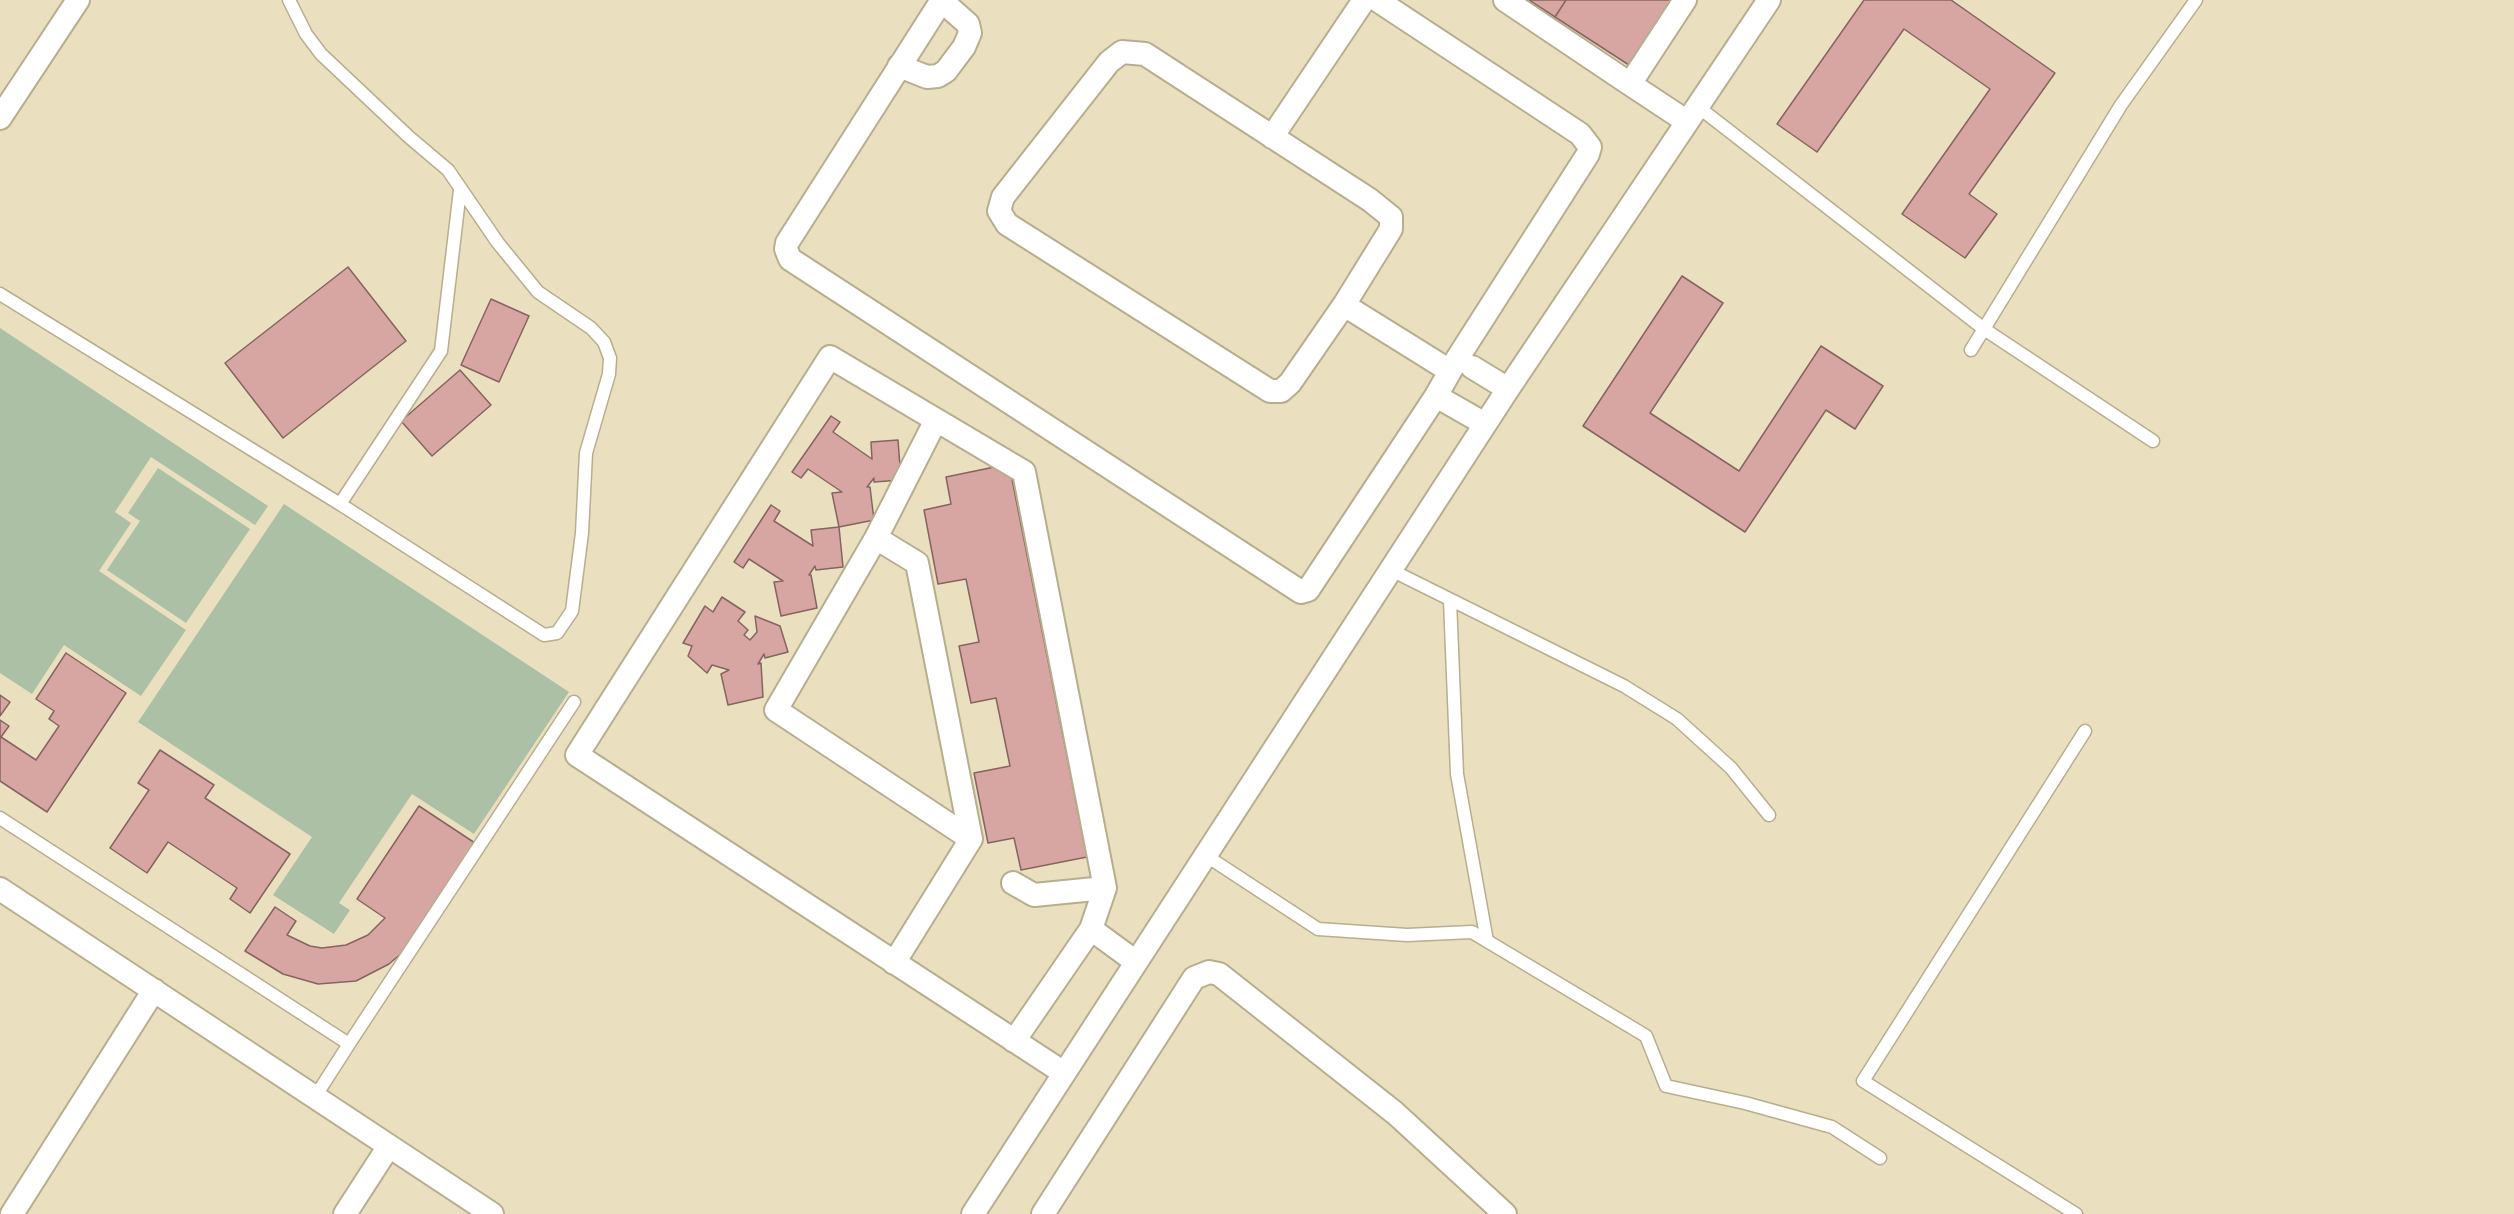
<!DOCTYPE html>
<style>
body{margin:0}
canvas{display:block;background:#eae0bf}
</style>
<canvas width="2514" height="1214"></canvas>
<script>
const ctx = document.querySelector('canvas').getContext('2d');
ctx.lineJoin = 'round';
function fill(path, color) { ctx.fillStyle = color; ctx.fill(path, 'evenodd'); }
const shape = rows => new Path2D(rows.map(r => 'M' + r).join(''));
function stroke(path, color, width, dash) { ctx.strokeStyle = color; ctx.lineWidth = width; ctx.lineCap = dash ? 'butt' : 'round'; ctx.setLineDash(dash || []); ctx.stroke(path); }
fill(shape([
 [0,328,268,506,255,525,151,457,115,512,131,523,99,571,186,630,141,696,64,645,32,694,0,673],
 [158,468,250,529,186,623,107,570,140,521,128,513],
 [284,504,569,692,474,834,412,794,339,903,350,910,334,934,273,895,312,837,138,722]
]), '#abc0a4');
const building = shape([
 [1529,0,1566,0,1555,17,1529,0],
 [1566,0,1676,0,1632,67,1555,17,1566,0],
 [1864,0,1951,0,2055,73,1969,194,1997,214,1965,258,1902,214,1990,89,1904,29,1817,152,1777,124,1864,0],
 [348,267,406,341,283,438,225,363,348,267],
 [1682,276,1723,303,1650,413,1739,471,1821,346,1883,386,1855,429,1826,410,1745,532,1583,426,1682,276],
 [491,299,529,316,499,382,461,365,491,299],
 [460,370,491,405,432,456,401,421,460,370],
 [831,416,840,422,833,432,872,459,871,442,898,440,901,480,874,482,874,478,867,487,870,487,874,520,839,527,832,493,842,492,808,469,801,478,792,472,831,416],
 [1009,464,1087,857,1021,870,1014,838,988,843,974,773,1010,766,996,698,971,703,959,646,979,642,966,579,938,584,924,510,951,504,946,477,1009,464],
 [771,505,780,511,774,521,813,546,811,530,839,527,843,567,816,570,815,566,809,575,811,575,817,608,781,616,774,582,783,581,749,559,743,568,734,562,771,505],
 [722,597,745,612,738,621,748,630,744,635,750,640,757,632,755,616,780,626,788,652,765,658,764,654,758,664,761,663,763,697,728,705,721,674,729,670,712,665,707,673,688,656,692,646,683,643,705,606,713,612,722,597],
 [66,653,126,693,47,812,0,781,0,720,9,726,1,737,36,760,59,726,49,719,54,711,36,699,66,653],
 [0,695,10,702,0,716,0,695],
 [160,750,214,785,205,798,290,854,250,913,230,899,237,888,168,842,147,873,110,848,149,790,138,783,160,750],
 [419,806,478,845,403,952,389,964,356,981,318,984,283,974,245,951,275,907,296,921,287,935,310,946,322,948,346,945,368,935,385,918,357,899,419,806]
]);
fill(building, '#d7a5a2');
stroke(building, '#866461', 1.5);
const service = shape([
 [289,0,306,34,321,54,409,137,448,170,498,243,538,292,591,328,604,342,610,358,609,374,586,453,582,533,572,611,557,633,544,635,340,504,441,351,460,190],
 [1697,106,1984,329,2153,441],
 [0,294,340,504],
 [1971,350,2121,105,2196,0],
 [1391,570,1624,686,1677,719,1731,768,1769,815],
 [1450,600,1457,774,1487,941],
 [0,818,349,1044,315,1097],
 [1205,855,1318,929,1407,935,1472,932,1646,1036,1666,1086,1745,1103,1832,1127,1880,1158],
 [349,1044,574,702],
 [2076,1214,1863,1081,2085,731]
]);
const minor = shape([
 [942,0,787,243,786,249,790,259,1301,592,1308,590,1436,396,1457,359,1588,154,1590,147,1580,134,1377,0],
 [1505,0,1630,84,1685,0],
 [899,66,927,77,938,76,946,71,964,47,970,33,968,24,942,1],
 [1630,84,1686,121],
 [0,118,78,0],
 [1272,137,1364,0],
 [1344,305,1391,229,1391,217,1370,200,1145,54,1122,52,1109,62,1003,197,999,211,1007,224,1270,391,1281,391,1290,383,1344,305,1450,371],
 [1472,367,1508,389],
 [1436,396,1485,424],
 [876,538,776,710,971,839],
 [1013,883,1034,895,1105,888],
 [0,889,492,1214],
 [894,963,971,839,917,563,876,538,936,420],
 [1014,1041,1091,929],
 [1064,1073,577,755,830,357,1024,472,1105,888,1091,929,1136,962],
 [12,1214,154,990],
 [345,1214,389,1146],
 [973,1214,1508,389,1769,0],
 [1043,1214,1194,978,1209,972,1219,974,1395,1113,1505,1214]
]);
stroke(service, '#b7ae8f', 15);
stroke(minor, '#b7ae8f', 26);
stroke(service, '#fff', 12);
stroke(minor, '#fff', 22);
</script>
